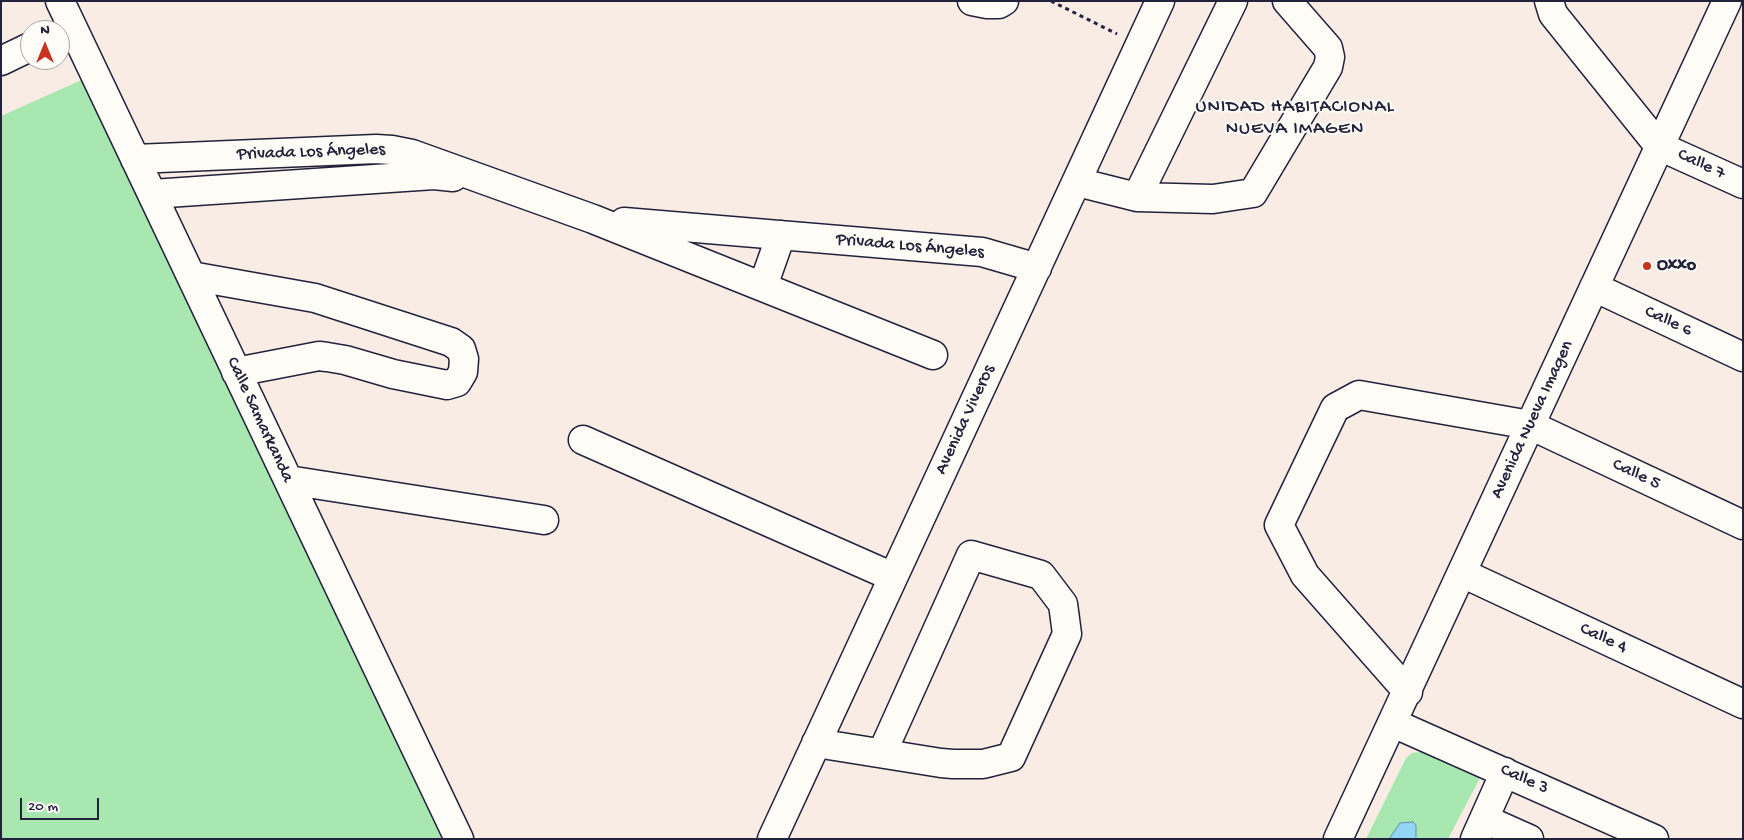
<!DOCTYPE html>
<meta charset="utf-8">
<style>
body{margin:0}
#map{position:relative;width:1744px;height:840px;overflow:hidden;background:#f8ece5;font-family:"Gochi Hand",sans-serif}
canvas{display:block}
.frame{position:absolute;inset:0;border:2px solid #22223b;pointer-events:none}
.north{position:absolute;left:20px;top:20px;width:50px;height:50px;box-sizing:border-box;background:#fdfcf7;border:1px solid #a5a5ac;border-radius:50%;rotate:0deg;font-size:14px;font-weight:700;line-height:20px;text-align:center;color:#22223b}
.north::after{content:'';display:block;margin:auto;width:18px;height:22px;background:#c8321e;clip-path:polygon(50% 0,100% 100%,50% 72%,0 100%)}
.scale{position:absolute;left:20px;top:798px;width:79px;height:22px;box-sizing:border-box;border:2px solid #22223b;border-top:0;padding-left:6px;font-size:15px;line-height:18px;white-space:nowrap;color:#22223b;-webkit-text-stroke:4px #fdfcf7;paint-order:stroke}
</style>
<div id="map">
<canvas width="1744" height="840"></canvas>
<div class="frame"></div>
<div class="north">N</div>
<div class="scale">20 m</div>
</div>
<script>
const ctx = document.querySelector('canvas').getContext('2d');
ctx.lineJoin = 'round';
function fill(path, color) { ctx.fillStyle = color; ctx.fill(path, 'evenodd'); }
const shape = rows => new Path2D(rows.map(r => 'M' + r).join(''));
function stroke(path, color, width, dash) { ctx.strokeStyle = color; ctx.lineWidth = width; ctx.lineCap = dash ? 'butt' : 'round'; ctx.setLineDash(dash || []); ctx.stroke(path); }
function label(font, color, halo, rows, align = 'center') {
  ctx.font = font + ' "Gochi Hand",sans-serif'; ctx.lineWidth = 4; ctx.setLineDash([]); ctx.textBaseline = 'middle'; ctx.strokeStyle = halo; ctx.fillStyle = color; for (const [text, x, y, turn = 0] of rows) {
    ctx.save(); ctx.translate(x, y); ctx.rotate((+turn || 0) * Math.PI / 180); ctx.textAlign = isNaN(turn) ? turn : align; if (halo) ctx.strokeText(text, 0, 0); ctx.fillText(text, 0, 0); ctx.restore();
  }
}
fill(shape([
 [95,74,459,839,1,839,1,116],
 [1421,752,1430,753,1480,778,1448,839,1366,839,1406,758,1412,753]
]), '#a8e8b0');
const water = shape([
 [1413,822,1416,825,1416,839,1389,839,1400,823,1413,822]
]);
fill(water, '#92d5f4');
stroke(water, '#658daa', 1);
const minor = shape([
 [60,1,459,839],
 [972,1,987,4,999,4,1004,1],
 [1549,1,1553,14,1659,146,1743,184],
 [1,61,30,47],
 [135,159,376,149,392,150,412,154,593,219,933,355],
 [1077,182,1137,197,1213,199,1253,193,1328,67,1330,57,1328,48,1287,1],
 [152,194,434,175,453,177],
 [1137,197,1233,1],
 [624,222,982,252,1037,268],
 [191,276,315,298,451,342,461,349,464,359,463,372,457,382,447,385,393,374,345,360,327,357,319,356,236,372],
 [763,286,781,235],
 [1594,287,1743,357],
 [583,440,893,577],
 [288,480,544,520],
 [1462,573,1743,704],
 [1408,692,1305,575,1279,525,1335,408,1359,395,1530,425,1743,525],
 [1393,723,1654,839],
 [816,743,941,763,953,764,983,764,1011,757,1067,634,1063,604,1041,575,971,555,882,753],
 [1484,819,1529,839],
 [772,839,1160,1],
 [1338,839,1727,1],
 [1475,839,1505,772]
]);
stroke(minor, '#22223b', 31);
stroke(shape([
 [1051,1,1117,34]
]), '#22223b', 3, [4, 4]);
stroke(minor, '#fdfcf7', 28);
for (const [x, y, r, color] of [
 [1647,266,5,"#c8321e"]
]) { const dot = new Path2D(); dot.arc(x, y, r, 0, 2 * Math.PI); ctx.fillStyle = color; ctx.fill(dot); stroke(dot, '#fdfcf7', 2); }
label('18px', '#22223b', '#fdfcf7', [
 ["Privada Los Ángeles",311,153,-2],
 ["Calle 7",1701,165,25],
 ["Privada Los Ángeles",910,247,5],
 ["Calle 6",1668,322,25],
 ["Calle Samarkanda",259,420,65],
 ["Avenida Viveros",966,420,-65],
 ["Avenida Nueva Imagen",1533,420,-65],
 ["Calle 5",1636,475,25],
 ["Calle 4",1603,639,25],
 ["Calle 3",1524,780,24]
]);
label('bold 18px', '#22223b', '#fdfcf7', [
 ["Oxxo",1657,266]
], 'left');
ctx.letterSpacing = '1px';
label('19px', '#22223b', '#fdfcf7', [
 ["UNIDAD HABITACIONAL",1295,108],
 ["NUEVA IMAGEN",1295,130]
]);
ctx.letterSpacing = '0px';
</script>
